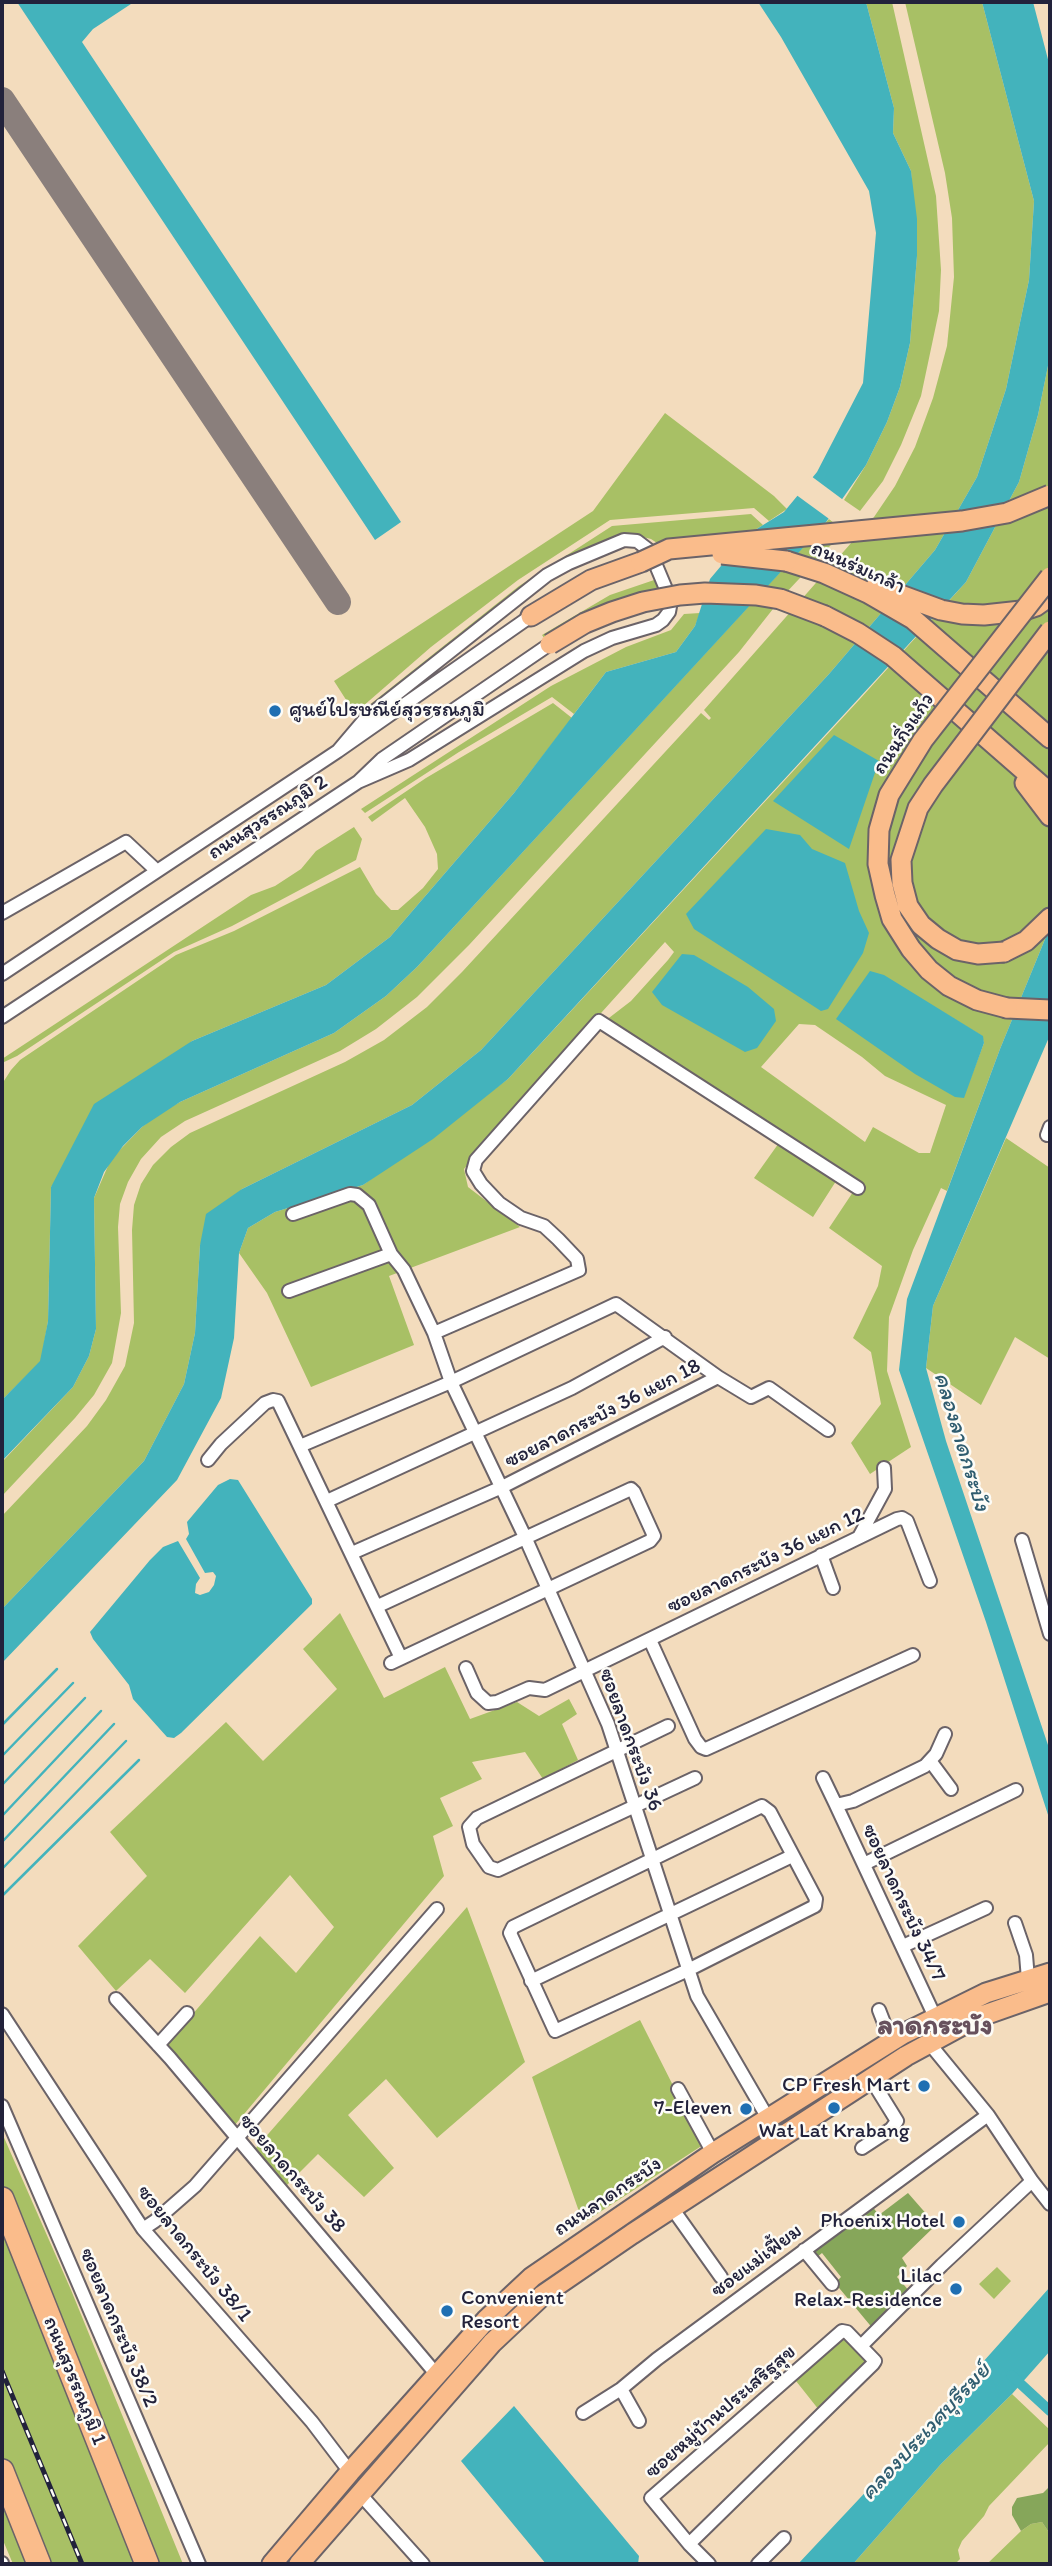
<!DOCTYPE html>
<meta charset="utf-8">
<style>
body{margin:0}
#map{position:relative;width:1052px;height:2566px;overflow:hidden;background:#f3dcbd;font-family:Itim,sans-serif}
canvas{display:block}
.frame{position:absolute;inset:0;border:4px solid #22223b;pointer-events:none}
</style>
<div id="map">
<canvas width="1052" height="2566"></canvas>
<div class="frame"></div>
</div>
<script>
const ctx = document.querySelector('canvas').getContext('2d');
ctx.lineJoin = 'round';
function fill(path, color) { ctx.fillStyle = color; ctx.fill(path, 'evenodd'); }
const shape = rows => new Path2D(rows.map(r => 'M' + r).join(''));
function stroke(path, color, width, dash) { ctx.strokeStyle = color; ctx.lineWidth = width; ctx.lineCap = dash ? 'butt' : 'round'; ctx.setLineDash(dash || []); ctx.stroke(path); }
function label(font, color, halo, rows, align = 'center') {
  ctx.font = font + ' Itim,"Playpen Sans Thai",sans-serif'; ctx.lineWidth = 5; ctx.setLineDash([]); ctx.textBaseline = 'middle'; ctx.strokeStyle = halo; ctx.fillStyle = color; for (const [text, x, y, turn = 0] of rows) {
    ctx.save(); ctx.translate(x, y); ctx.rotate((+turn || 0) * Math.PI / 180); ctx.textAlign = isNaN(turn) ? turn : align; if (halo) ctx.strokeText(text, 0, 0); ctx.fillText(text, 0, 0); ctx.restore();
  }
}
fill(shape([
 [866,2,892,2,936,196,941,270,939,311,921,396,901,445,883,481,860,511,844,500,866,465,887,422,900,387,910,343,917,256,911,171,893,133,894,108],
 [905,2,982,2,1034,201,1029,280,1006,389,977,477,935,550,829,674,481,1050,412,1105,242,1189,200,1245,195,1333,184,1384,144,1461,2,1609,2,1516,87,1426,106,1400,125,1366,134,1323,132,1230,134,1205,141,1184,153,1165,171,1147,190,1133,345,1062,384,1040,427,1007,462,972,701,713,709,720,711,718,704,710,874,517,895,486,915,447,933,398,947,346,954,277,952,218,945,173],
 [1050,356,1050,927,1000,1049,947,1191,941,1188,913,1250,889,1317,887,1371,911,1447,870,1474,851,1443,881,1404,871,1352,853,1338,878,1286,882,1266,829,1228,855,1189,838,1178,813,1217,754,1178,781,1140,605,1021,631,1001,668,960,674,952,665,942,502,1123,464,1169,468,1187,520,1227,389,1276,414,1345,311,1387,267,1293,239,1253,248,1228,275,1212,363,1185,508,1079,859,700,966,582,1019,482,1038,415],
 [941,1011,982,1036,984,1043,963,1098],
 [799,1024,815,1025,862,1057,885,1076,946,1105,930,1153,919,1153,873,1127,865,1142,761,1067],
 [665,413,774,496,787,509,769,521,754,508,610,520,518,580,431,647,362,707,363,710,519,586,612,526,751,514,763,525,747,535,663,547,651,539,639,536,568,561,359,720,334,681,593,511],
 [829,519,844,531,784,595,739,652,469,945,417,997,376,1029,340,1051,185,1121,161,1137,141,1159,128,1182,120,1204,118,1227,121,1313,112,1363,94,1395,75,1418,2,1496,2,1462,73,1387,89,1356,96,1329,94,1198,111,1159,142,1127,160,1113,180,1102,334,1033,386,996,417,967],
 [660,578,665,593,547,642,542,635,610,595],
 [700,613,695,626,676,652,606,672,574,714,552,697,459,752,365,813,361,809,551,686,626,647,671,630,684,614],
 [553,703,572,718,514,793,390,937,326,985,192,1041,51,1187,48,1321,41,1361,2,1400,2,1084,11,1070,20,1060,176,955,234,931,360,867,376,894,391,910,398,910,423,888,438,869,437,854,425,827,405,798,372,822,368,817,426,778],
 [354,827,362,839,356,860,232,926,174,952,17,1056,2,1063,2,1059,251,895,275,886,301,869,316,851],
 [1006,1138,1050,1168,1050,1359,1015,1337,981,1405,926,1368,933,1306],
 [340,1613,384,1698,445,1667,470,1719,517,1702,539,1716,569,1699,577,1714,562,1724,578,1760,543,1779,525,1752,472,1762,482,1779,440,1798,453,1826,433,1836,444,1876,234,2126,166,2045,260,1936,296,1973,334,1927,290,1875,185,1993,150,1959,116,1991,78,1946,147,1876,110,1832,226,1722,263,1761,337,1689,303,1649],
 [467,1907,525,2062,437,2138,386,2079,348,2115,394,2168,364,2197,318,2154,287,2185,255,2149],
 [640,2020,703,2145,583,2223,532,2077],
 [2,2133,71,2290,183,2564,13,2564,2,2538],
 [997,2267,1011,2281,994,2299,979,2284],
 [842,2335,871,2362,819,2410,796,2381],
 [1012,2394,1050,2430,1050,2442,989,2506,984,2516,962,2541,958,2550,960,2559,955,2564,853,2564,941,2464],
 [1042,2522,1050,2534,1050,2564,987,2564,1021,2531,1031,2524]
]), '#a8c065');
fill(shape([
 [908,2193,936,2225,902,2258,907,2266,897,2277,911,2293,874,2330,835,2283,841,2277,822,2253,816,2258,809,2250,871,2205,879,2215],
 [1049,2487,1050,2534,1042,2522,1031,2524,1021,2531,1012,2515,1012,2507,1017,2498,1043,2493]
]), '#86a65a');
fill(shape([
 [17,2,134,2,93,29,82,42,401,522,375,540],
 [758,2,866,2,894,108,893,133,911,171,917,219,917,256,910,343,900,387,887,422,866,465,824,525,417,967,386,996,334,1033,180,1102,142,1127,123,1146,104,1172,94,1198,96,1329,89,1356,73,1387,2,1461,2,1400,40,1361,48,1321,51,1187,94,1104,192,1041,326,985,390,937,514,793,606,672,676,652,695,626,710,579,747,535,784,512,817,472,863,383,876,233,869,191,781,37],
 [982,2,1033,2,1050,67,1050,356,1038,415,1019,482,966,582,508,1079,433,1139,363,1185,275,1212,248,1228,239,1253,234,1338,221,1398,177,1480,2,1663,2,1609,144,1461,184,1384,195,1333,200,1245,206,1214,242,1189,412,1105,481,1050,829,674,935,550,977,477,1006,389,1029,280,1034,201],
 [834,735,879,761,849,849,773,801],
 [766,829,800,835,812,849,845,863,859,911,869,933,863,953,828,1009,821,1011,694,929,686,914],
 [1050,927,1050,1035,933,1306,926,1368,946,1441,1050,1751,1050,1821,986,1622,899,1370,907,1299,1000,1049],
 [682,954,694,955,748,987,774,1009,776,1021,757,1048,745,1052,662,1005,652,992],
 [870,971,884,975,983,1036,984,1043,964,1098,955,1097,915,1074,836,1019],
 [230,1479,238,1480,312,1599,312,1604,181,1733,174,1738,167,1737,133,1699,129,1685,93,1639,90,1632,150,1560,163,1547,178,1541,200,1578,196,1584,195,1593,200,1595,209,1592,214,1585,216,1576,213,1572,205,1573,186,1539,189,1534,187,1522,218,1485],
 [1050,2287,1050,2351,1012,2394,941,2464,853,2564,798,2564,890,2466],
 [514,2406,639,2556,638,2564,546,2564,461,2461]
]), '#43b3bc');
fill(shape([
 [811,476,846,502,832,521,795,494]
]), '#f3dcbd');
stroke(shape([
 [2,1725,57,1669],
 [2,1756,73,1683],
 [2,1785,85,1698],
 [2,1816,101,1711],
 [2,1842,114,1724],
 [2,1869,126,1741],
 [2,1896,139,1760]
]), '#43b3bc', 2.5);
stroke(shape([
 [1011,2375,1050,2411]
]), '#43b3bc', 10);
stroke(shape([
 [2,100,338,602]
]), '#8a7f7c', 26);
const street = shape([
 [338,751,366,718,547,575,569,563,624,540,637,541,650,551,671,601,669,612,663,620,656,625,612,638,584,651,409,760,358,782],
 [2,913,126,842,157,871],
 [2,974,338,751,531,616],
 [2,1017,358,782,382,759,550,644],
 [1047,1135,1050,1127],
 [293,1214,350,1194,357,1195,369,1205,391,1254],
 [289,1291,391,1254,404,1270,434,1333,451,1382,525,1537,608,1724,697,1996,769,2120],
 [434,1333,579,1270,577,1259,558,1239,544,1226,521,1218,499,1203,481,1184,473,1171,476,1160,599,1021,858,1188],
 [300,1446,451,1382,616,1304,718,1377],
 [208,1460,221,1444,265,1403,273,1400,278,1401,401,1658],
 [327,1501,572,1388,665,1337],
 [859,1537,885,1489,884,1468],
 [1022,1540,1050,1634],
 [352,1553,502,1487,718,1377,751,1397,769,1388,828,1430],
 [821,1555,833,1588],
 [378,1606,631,1489,634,1492,654,1536,650,1541,391,1663],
 [650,1640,695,1739,701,1747,706,1749,913,1655],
 [466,1668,477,1693,488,1703,497,1702,529,1688,545,1690,897,1519,902,1518,907,1521,930,1581],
 [668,1726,477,1818,469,1827,473,1844,489,1867,498,1870,695,1778],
 [931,1762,951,1789],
 [823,1778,836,1805],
 [762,1806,770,1812,816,1899,815,1906,688,1970,555,2031,510,1933,513,1927,762,1806],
 [864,1864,1016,1790],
 [1015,1923,1026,1955,1028,1979],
 [903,1946,986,1908],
 [531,1981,792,1856],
 [116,1999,170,2058,437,2375],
 [879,2010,891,2041],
 [2,2014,143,2229,312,2422,350,2472],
 [935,2017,836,1805,853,1801,925,1766,936,1754,945,1734],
 [929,2043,988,2115,1032,2181,1050,2204],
 [158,2045,187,2013],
 [678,2089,713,2153],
 [2,2106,199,2564],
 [862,2148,891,2129,897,2121,871,2079],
 [672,2208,721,2277],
 [143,2229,155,2221,195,2186,437,1909],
 [804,2250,832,2284],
 [861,2346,942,2265,1032,2181],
 [621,2389,639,2421],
 [583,2413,621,2389,657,2359,988,2115],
 [360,2494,423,2564],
 [689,2544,873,2364,875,2361,847,2332,842,2331,651,2498,689,2544,709,2564],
 [2,2563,2,2564],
 [758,2564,784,2538]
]);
const primary = shape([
 [786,561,824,573,868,593,913,619,1050,738],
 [876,586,941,610,962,614,984,615,1021,611,1036,606,1050,596],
 [531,616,591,580,641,562],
 [825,616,858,633,893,656,1050,793],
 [1025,783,1050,816],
 [1004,952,1026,941,1050,918],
 [1007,1008,1050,1010],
 [272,2564,350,2472,486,2320,532,2277,713,2153,903,2034,986,1993,1050,1973],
 [299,2564,492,2343,543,2295,632,2234,906,2056,976,2018,1050,1992]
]);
const highway = shape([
 [2,2199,147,2564],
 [2,2471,39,2564]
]);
stroke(street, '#6b6368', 16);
stroke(primary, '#6b6368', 23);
stroke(highway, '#6b6368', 26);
stroke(street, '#fff', 12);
stroke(primary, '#fabc8b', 19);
stroke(highway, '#fabc8b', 23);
const rail = shape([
 [2,2371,82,2564]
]);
stroke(rail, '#22223b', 5);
stroke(rail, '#fdfcf7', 2.5, [8]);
const primaryBridge = shape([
 [722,554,786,561],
 [641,562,669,549,962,521,1007,513,1050,495],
 [550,644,585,623,612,612,643,602,680,595,705,593,756,595,780,599,825,616],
 [1004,952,978,954,957,950,938,939,921,925,908,906,902,883,901,860,918,808,933,785,1050,631],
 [1007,1008,977,1000,949,986,929,970,911,949,892,919,885,895,878,864,879,830,889,795,923,740,1050,577]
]);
stroke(primaryBridge, '#6b6368', 23, []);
stroke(primaryBridge, '#fabc8b', 19);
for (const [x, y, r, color] of [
 [275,711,7,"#1f6fb2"],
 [924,2086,7,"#1f6fb2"],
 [834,2108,7,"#1f6fb2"],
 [746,2109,7,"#1f6fb2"],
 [959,2222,7,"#1f6fb2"],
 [956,2289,7,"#1f6fb2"],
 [447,2311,7,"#1f6fb2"]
]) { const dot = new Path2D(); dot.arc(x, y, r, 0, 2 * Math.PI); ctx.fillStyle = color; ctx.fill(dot); stroke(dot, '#fdfcf7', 2.5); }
label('21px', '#22223b', '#fdfcf7', [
 ["ถนนร่มเกล้า",858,568,24],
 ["ถนนกิ่งแก้ว",904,734,-56],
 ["ถนนสุวรรณภูมิ 2",268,818,-33],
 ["ซอยลาดกระบัง 36 แยก 18",603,1414,-27],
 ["ซอยลาดกระบัง 36 แยก 12",766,1561,-26],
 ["ซอยลาดกระบัง 36",630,1740,70],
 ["ซอยลาดกระบัง 34/7",903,1903,65],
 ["ซอยลาดกระบัง 38",292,2174,49],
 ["ถนนลาดกระบัง",608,2197,-34],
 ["ซอยลาดกระบัง 38/1",194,2254,51],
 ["ซอยแม่เฟี้ยม",757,2261,-37],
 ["ซอยลาดกระบัง 38/2",118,2328,67],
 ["ถนนสุวรรณภูมิ 1",74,2381,68],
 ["ซอยหมู่บ้านประเสริฐสุข",721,2412,-41]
]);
label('21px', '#22223b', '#fdfcf7', [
 ["ศูนย์ไปรษณีย์สุวรรณภูมิ",289,711,"left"],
 ["CP Fresh Mart",910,2086],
 ["7-Eleven",732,2109],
 ["Wat Lat Krabang",834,2132,"center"],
 ["Phoenix Hotel",945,2222],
 ["Lilac",942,2277],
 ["Relax-Residence",942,2301],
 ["Convenient",461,2299,"left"],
 ["Resort",461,2323,"left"]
], 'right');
label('italic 23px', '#2f5c6f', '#fdfcf7', [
 ["คลองลาดกระบัง",961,1442,73],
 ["คลองประเวศบุรีรมย์",926,2432,-47]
]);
label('bold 28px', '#67515d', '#fdfcf7', [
 ["ลาดกระบัง",935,2027]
]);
</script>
